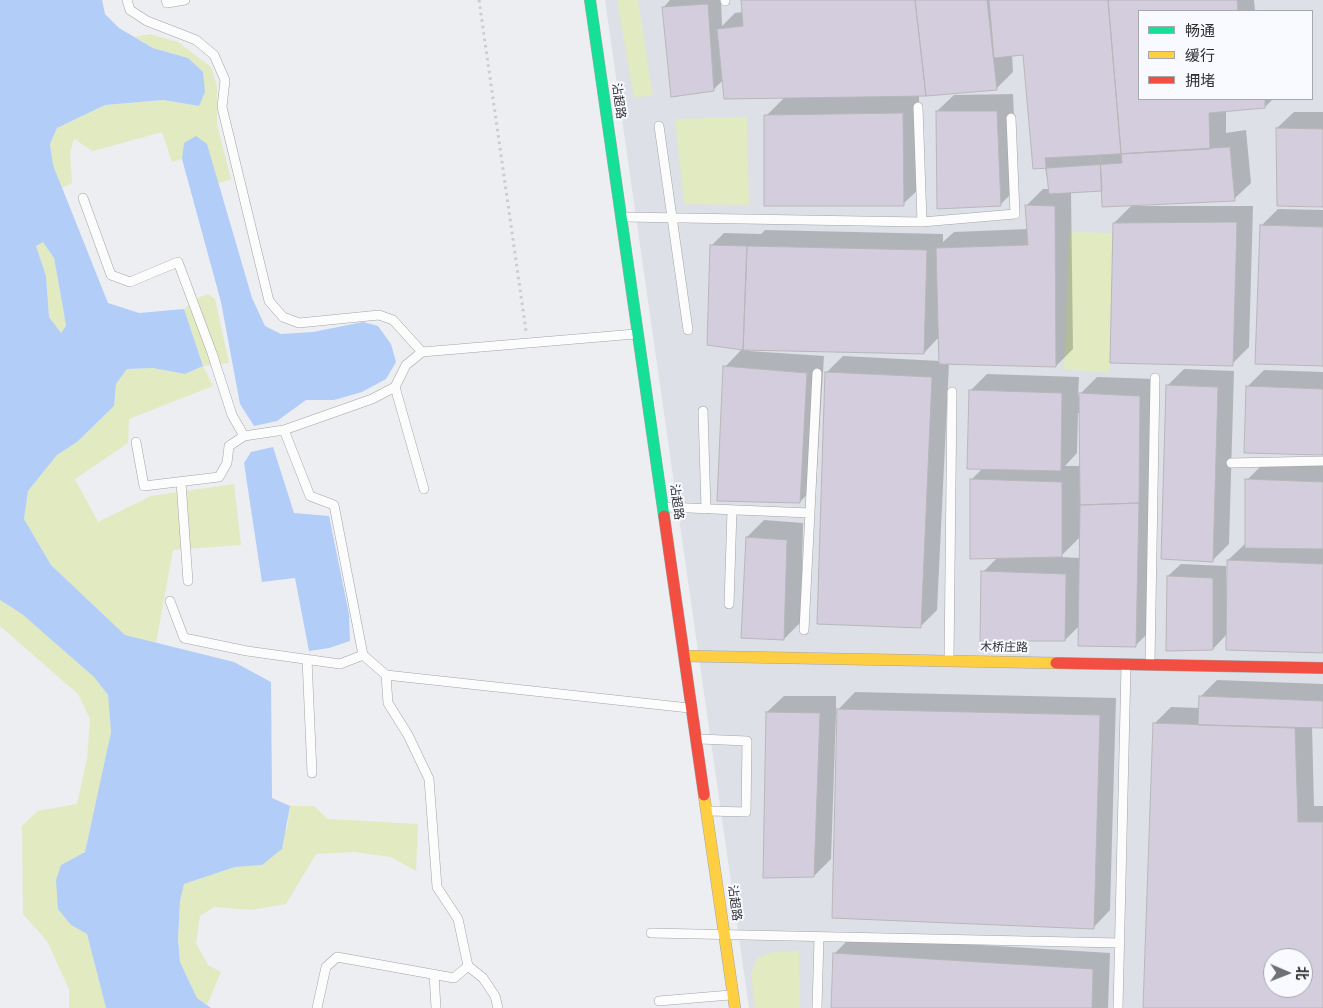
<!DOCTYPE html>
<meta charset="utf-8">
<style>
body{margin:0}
#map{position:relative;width:1323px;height:1008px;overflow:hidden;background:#eceef1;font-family:"DejaVu Sans","Noto Sans SC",sans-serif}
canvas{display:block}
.legend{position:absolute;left:1138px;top:10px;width:175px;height:90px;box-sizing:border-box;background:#f9faff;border:1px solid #a7a8ac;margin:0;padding:6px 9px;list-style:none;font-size:15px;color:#2d2e30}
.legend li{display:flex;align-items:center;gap:10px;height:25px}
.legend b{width:25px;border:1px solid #a7a8ac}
.north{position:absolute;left:1263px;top:948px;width:50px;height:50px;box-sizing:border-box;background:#f9faff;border:1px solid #a7a8ac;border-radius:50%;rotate:91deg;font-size:14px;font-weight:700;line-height:20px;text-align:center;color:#2d2e30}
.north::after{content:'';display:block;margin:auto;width:18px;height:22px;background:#707174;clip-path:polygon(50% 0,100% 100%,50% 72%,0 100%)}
</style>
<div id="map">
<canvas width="1323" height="1008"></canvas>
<ul class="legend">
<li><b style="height:6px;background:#16e098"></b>畅通</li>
<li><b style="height:6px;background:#ffcf43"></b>缓行</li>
<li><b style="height:6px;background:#f24e42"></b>拥堵</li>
</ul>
<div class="north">北</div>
</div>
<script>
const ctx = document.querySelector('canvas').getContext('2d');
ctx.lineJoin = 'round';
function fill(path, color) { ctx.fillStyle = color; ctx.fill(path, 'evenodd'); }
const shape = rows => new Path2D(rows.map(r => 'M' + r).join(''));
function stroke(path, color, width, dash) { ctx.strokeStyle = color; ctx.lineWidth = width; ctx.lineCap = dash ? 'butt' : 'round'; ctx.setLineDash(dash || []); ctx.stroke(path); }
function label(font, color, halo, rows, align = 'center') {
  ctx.font = font + ' "DejaVu Sans","Noto Sans SC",sans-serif'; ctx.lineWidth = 4; ctx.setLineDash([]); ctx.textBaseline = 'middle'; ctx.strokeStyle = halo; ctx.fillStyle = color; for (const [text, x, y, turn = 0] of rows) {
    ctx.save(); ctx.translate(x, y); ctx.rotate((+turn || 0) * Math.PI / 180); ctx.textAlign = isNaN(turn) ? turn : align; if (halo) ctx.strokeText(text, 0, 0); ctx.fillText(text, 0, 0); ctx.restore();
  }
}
fill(shape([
 [605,0,1323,0,1323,1008,749,1008],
 [1139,11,1312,11,1312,99,1139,99],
 [1273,958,1303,958,1303,988,1273,988]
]), '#dde0e7');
fill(shape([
 [617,0,638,0,653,96,634,97],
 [150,34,178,42,211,67,217,86,217,124,231,179,217,184,207,145,184,143,182,159,172,162,162,132,93,151,74,139,70,153,72,183,62,188,53,165,50,144,57,128,105,105,163,100,199,106,188,58,154,48,135,37],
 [747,117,749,205,684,204,675,119],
 [1069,232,1113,233,1109,373,1064,369],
 [43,241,54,258,62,302,66,326,61,334,49,317,46,276,36,246],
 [208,294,215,299,229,363,203,366,213,386,129,419,128,443,75,479,98,522,151,496,234,484,241,545,173,550,156,643,125,635,51,565,24,519,28,491,57,455,77,442,114,406,116,384,127,369,153,368,185,374,203,366,184,309,200,297],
 [0,600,22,614,43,631,94,677,108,695,111,732,85,852,61,865,71,925,87,934,106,1008,69,1008,69,989,47,941,23,914,22,826,38,811,77,804,87,759,90,719,78,694,0,626],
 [290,806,314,806,328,819,418,824,416,871,391,857,354,852,316,854,286,904,251,910,214,907,200,916,196,943,208,965,221,972,207,1005,197,998,180,962,178,939,180,901,184,884,235,867,262,865,287,829],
 [799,951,800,1008,755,1008,751,974,757,958,773,952]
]), '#e2eac2');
fill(shape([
 [0,0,102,0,105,14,119,28,153,48,188,58,203,72,205,92,199,106,163,100,105,105,57,128,50,144,53,165,108,303,139,313,184,309,203,366,185,374,153,368,127,369,116,384,114,406,77,442,57,455,28,491,24,519,51,565,125,635,234,662,271,682,272,798,290,806,282,849,262,865,235,867,184,884,180,901,178,939,180,962,197,998,211,1008,106,1008,87,934,71,925,58,909,56,880,61,865,85,852,111,732,108,695,94,677,22,614,0,600],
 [43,242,54,258,62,302,66,326,61,333,49,317,46,276,36,246],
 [196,136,207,144,252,298,265,326,281,334,313,332,363,322,378,326,391,344,396,362,386,379,362,392,334,400,306,400,277,421,254,426,240,404,221,302,182,159,184,143],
 [273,447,294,513,329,516,349,614,350,641,329,648,309,651,295,578,262,582,244,463,251,452]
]), '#b2cdf8');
fill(shape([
 [670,0,721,0,722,26,735,13,743,12,742,0,1254,0,1255,11,1139,11,1139,99,1273,99,1265,107,1226,111,1226,133,1246,130,1251,183,1234,199,1137,204,1137,206,1253,206,1249,347,1232,364,1114,223,1133,204,1103,189,1071,192,1073,349,1056,366,949,363,937,610,920,627,827,372,843,356,940,361,939,337,924,353,749,349,749,351,824,356,816,485,800,502,725,367,743,348,711,246,724,233,761,234,765,230,943,234,943,242,954,232,1028,229,1026,206,1043,189,1049,189,1024,54,1012,55,1013,72,996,89,919,95,920,188,903,204,766,116,785,97,724,79,713,90,663,8],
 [1013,94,1017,188,1000,205,937,111,954,95],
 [1294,112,1323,112,1323,206,1277,128],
 [1278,209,1323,210,1323,365,1261,226],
 [1184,369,1234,371,1229,544,1212,561,1167,386],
 [1264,370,1323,372,1323,454,1247,387],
 [987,374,1079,377,1078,396,1097,377,1156,379,1152,629,1135,646,1080,625,1065,640,983,572,998,557,971,480,983,468,970,391],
 [1078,413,1080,413,1080,466,1065,466,1077,453],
 [1080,537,1080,558,1060,557],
 [1264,463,1323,465,1323,652,1227,634,1213,649,1168,576,1181,564,1226,566,1226,589,1228,589,1228,560,1245,544,1247,480],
 [764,520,803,523,801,622,784,639,747,537],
 [1217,680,1323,684,1323,727,1312,726,1314,806,1323,806,1323,1008,1144,1008,1154,724,1171,707,1200,708,1200,697],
 [1273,958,1303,958,1303,988,1273,988],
 [855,692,1116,698,1110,910,1094,927,838,713,836,713,831,859,814,876,767,712,784,696,836,696,836,712],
 [851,937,1110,953,1108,1008,832,1008,834,954]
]), '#0003');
const building = shape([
 [741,0,915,0,926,96,724,99,717,29,743,26,741,0],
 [915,0,987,0,997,90,926,96,915,0],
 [989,0,1108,0,1122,163,1033,169,1023,55,994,58,989,0],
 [1108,0,1237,0,1238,11,1139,11,1139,99,1265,99,1265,108,1209,113,1210,149,1121,154,1108,0],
 [708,4,714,91,671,97,662,7,708,4],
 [936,111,997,111,1001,206,937,209,936,111],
 [903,113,904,206,764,206,764,115,903,113],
 [1276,128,1323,129,1323,207,1277,206,1276,128],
 [1230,147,1235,201,1102,207,1100,155,1230,147],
 [1100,155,1102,191,1049,194,1045,158,1100,155],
 [1025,205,1055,206,1056,367,939,364,936,248,1028,245,1025,205],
 [1237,222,1233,366,1110,363,1113,223,1237,222],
 [1260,225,1323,227,1323,366,1255,364,1260,225],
 [710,245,747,246,743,350,707,345,710,245],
 [747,246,927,250,924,354,743,350,747,246],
 [723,366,807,373,800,503,717,501,723,366],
 [825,372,932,377,921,628,817,624,825,372],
 [1166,385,1218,387,1213,562,1161,559,1166,385],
 [1246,386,1323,389,1323,455,1244,453,1246,386],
 [969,390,1062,393,1061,471,967,469,969,390],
 [1079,393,1140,396,1139,503,1080,505,1079,393],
 [970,479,1062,482,1062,557,970,559,970,479],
 [1245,479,1323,482,1323,549,1245,548,1245,479],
 [1139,503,1136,647,1078,646,1080,505,1139,503],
 [746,537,787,540,784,640,741,638,746,537],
 [1227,560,1323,564,1323,653,1226,650,1227,560],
 [981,571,1066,574,1065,641,980,641,981,571],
 [1167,576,1213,578,1213,650,1166,651,1167,576],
 [1199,696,1323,701,1323,728,1198,725,1199,696],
 [837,709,1100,715,1094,929,832,918,837,709],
 [766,712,820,713,814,877,763,878,766,712],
 [1153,723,1295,728,1298,822,1323,822,1323,1008,1143,1008,1153,723],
 [1273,958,1303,958,1303,988,1273,988,1273,958],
 [833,953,1093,969,1092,1008,831,1008,833,953]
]);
fill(building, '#d4cdde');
stroke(building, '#b8b8bb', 1);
const lane = shape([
 [127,0,130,10,147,21,196,40,214,55,225,80,222,107,269,301,283,317,299,323,379,315,393,320,422,352],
 [166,0,167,3,185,0],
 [725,0,725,1],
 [918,107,922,222],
 [659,126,688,330],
 [83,198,111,275,130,282,178,262,212,353,232,415,244,436,284,430,372,399,395,387,406,365,422,352,635,334],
 [624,217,922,222,1015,214,1011,118],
 [395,387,424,489],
 [703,411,706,509],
 [284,430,310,496,334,505,363,655,386,675,388,703,408,735,429,779,437,887,458,919,468,966,483,978,495,996,498,1008],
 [136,442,144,486,219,477,227,463,229,446,244,436],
 [1231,463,1323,461],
 [181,482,188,581],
 [665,507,810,513],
 [170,601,184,638,247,651,340,664,363,655],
 [729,604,732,510],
 [804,630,817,373],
 [307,659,312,773],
 [949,660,952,392],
 [1150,662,1155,378],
 [386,675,689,708],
 [699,739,747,741,746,812,708,811],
 [651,933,1120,943],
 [434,974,436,1008],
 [659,1001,730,995],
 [317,1008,326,967,337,957,454,978,468,966],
 [817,1008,819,938],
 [1118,1008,1126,666]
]);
const fast = shape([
 [590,0,664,516]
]);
const slow = shape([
 [685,656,1056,663],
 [704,795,735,1008]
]);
const jam = shape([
 [664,516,704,795],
 [1056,663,1323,668]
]);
stroke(lane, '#a3a4a6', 10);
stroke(fast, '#a3a4a6', 12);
stroke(slow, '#a3a4a6', 12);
stroke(jam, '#a3a4a6', 12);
stroke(shape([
 [479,0,526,331]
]), '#cccccd', 3, [2.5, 4]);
stroke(lane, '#fcfcfd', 9);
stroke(fast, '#16e098', 11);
stroke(slow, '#ffcf43', 11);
stroke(jam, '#f24e42', 11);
label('12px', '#2d2e30', '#f9faff', [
 ["沾超路",618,101,82],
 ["沾超路",676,502,82],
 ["木桥庄路",1004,648,1],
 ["沾超路",734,903,82]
]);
</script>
